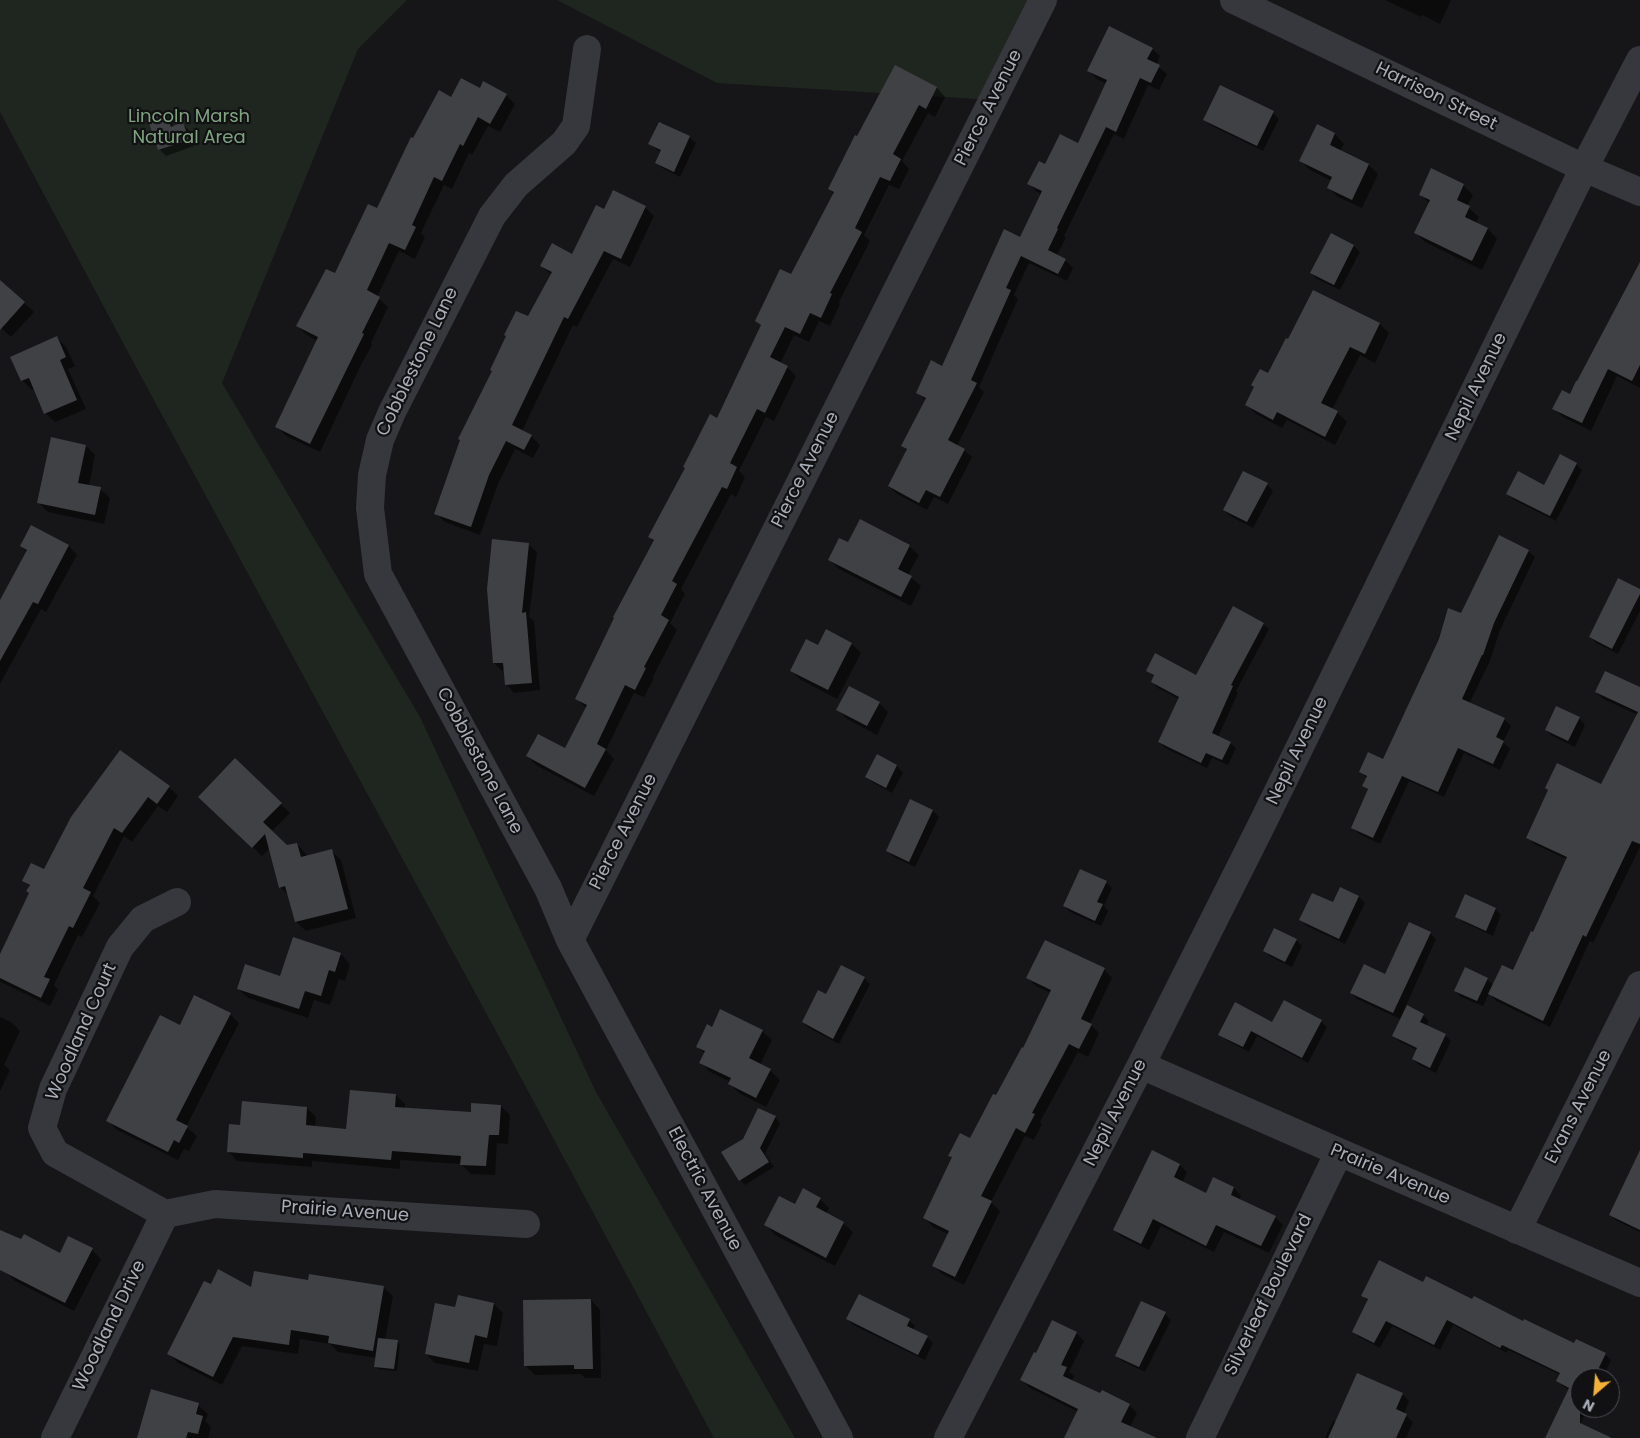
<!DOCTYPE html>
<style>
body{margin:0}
#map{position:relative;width:1640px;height:1438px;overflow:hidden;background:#161618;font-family:Poppins,sans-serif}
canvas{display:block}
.north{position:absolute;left:1570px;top:1368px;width:50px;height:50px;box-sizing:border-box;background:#111113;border:1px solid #4d4f55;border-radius:50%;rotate:207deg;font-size:14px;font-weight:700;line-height:20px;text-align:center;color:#a8adb8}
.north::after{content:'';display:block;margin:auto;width:18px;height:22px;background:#f2b134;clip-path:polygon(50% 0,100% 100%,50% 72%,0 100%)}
</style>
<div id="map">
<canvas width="1640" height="1438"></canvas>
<div class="north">N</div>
</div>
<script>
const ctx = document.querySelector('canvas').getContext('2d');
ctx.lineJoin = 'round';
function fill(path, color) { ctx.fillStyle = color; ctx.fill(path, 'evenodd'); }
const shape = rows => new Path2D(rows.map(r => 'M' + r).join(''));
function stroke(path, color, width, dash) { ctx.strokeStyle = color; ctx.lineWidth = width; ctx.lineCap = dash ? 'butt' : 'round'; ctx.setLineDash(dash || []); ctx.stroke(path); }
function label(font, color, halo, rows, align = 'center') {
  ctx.font = font + ' Poppins,sans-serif'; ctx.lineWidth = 4.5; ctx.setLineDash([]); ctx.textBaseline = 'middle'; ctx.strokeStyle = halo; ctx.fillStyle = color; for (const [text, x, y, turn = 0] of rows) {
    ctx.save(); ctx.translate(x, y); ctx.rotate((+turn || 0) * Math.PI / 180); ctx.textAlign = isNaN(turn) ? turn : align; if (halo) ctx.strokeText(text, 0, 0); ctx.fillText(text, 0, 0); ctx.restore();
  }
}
fill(shape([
 [0,0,407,0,358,49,222,383,420,717,596,1092,795,1438,714,1438,498,1035,129,354,0,112],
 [557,0,1043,0,993,100,717,83]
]), '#1e261f');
fill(shape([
 [1385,0,1451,0,1440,24,1422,15,1421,17],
 [1152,49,1160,56,1156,65,1167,74,1159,90,1148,85,1124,139,1114,134,1064,236,1066,238,1057,255,1065,260,1073,268,1067,281,1029,263,1014,295,1018,299,979,387,984,392,957,446,964,450,972,457,948,504,934,497,927,510,897,494,889,486,907,451,902,445,926,401,917,392,942,367,1020,238,1042,194,1037,192,1029,184,1046,166,1079,145,1107,84,1097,79,1089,71],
 [896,66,937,88,945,97,935,117,928,113,902,161,909,169,899,189,889,185,864,235,870,241,839,302,840,304,830,326,819,321,809,342,794,335,780,364,787,367,796,376,774,421,766,417,739,471,745,477,736,497,731,494,681,589,685,594,670,623,677,630,653,677,654,678,644,697,634,693,606,750,614,759,594,796,536,765,527,756,565,750,587,709,577,699,654,542,649,537,718,419,762,326,756,321,791,276,834,194,829,189],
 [1221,86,1273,113,1279,119,1263,151,1210,125,1204,119],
 [480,89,506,95,515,104,500,132,488,126,472,155,469,153,452,189,444,185,421,233,425,237,415,259,399,251,377,297,388,307,371,343,372,345,361,365,320,452,286,436,277,427,317,341,307,335,297,326,335,275,377,210,414,140,452,98],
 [166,116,172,122,174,127,183,124,189,130,194,146,166,156,160,150,150,121],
 [659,124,689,137,696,143,680,177,662,168,656,162,661,152,656,149,650,143],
 [1318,126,1335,134,1344,144,1340,151,1369,165,1378,174,1362,208,1338,197,1328,187,1332,181,1310,170,1301,161],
 [1432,170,1464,186,1473,195,1467,206,1479,217,1475,224,1488,229,1497,239,1482,270,1425,242,1416,233,1430,204,1420,194],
 [645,207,654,216,630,267,613,259,577,327,573,325,522,431,531,436,540,445,533,458,515,449,498,484,480,535,445,522,436,513,529,318,552,275,541,266,573,255,605,210],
 [1331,234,1354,246,1360,252,1340,290,1317,279,1311,273],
 [0,281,34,312,11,337,0,327],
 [1640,289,1640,388,1617,376,1591,431,1563,417,1554,409,1570,395],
 [1313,291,1380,324,1389,333,1375,363,1360,355,1332,410,1337,412,1347,422,1335,445,1287,420,1282,428,1256,414,1247,405,1268,375,1289,341],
 [57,338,66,347,75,366,68,369,86,409,55,422,45,413,35,388,32,390,22,380],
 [86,446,95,455,89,486,100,489,110,498,104,524,48,512,39,503],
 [1576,464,1582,470,1556,521,1514,500,1508,494,1545,486],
 [1267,484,1273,491,1253,528,1230,516,1224,510],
 [31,527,69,546,77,555,46,612,41,609,0,684,0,603,27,552,21,546],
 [493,541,529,545,537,552,529,617,534,621,540,690,514,693,507,685,505,670,502,671,494,663],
 [849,544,909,546,919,555,908,575,921,586,911,606,839,569,829,559],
 [1528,551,1535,557,1500,630,1490,661,1469,704,1504,719,1511,726,1503,742,1510,749,1500,770,1464,753,1444,797,1409,781,1380,844,1359,834,1352,827,1369,791,1364,786,1367,778,1360,772,1383,761,1461,614],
 [1640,591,1640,611,1618,654,1596,643,1590,637],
 [1263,624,1269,629,1236,691,1238,693,1218,737,1230,743,1236,748,1228,765,1212,758,1207,768,1165,748,1159,742,1179,699,1158,688,1152,682,1155,677,1147,670,1197,676],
 [852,644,861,653,837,699,801,680,791,671,818,647],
 [1640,689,1640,847,1593,943,1590,941,1550,1027,1496,1001,1489,993,1483,1006,1461,997,1455,991,1487,979,1494,986,1513,971,1533,934,1568,860,1534,844,1528,837,1549,791,1546,788,1602,786,1638,715,1603,699,1596,692],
 [879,703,888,712,877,735,847,719,838,710],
 [1579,718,1585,725,1575,747,1552,736,1546,730],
 [877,756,897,766,903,773,892,793,872,782,866,776],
 [235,760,290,813,271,832,287,847,297,844,306,854,307,857,331,851,341,860,356,918,306,931,296,922,290,897,280,887,270,848,262,856,209,806],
 [169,787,178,796,167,812,158,806,132,842,124,836,93,896,100,903,82,937,78,935,54,985,58,990,50,1006,1,982,0,981,0,957,30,894,30,887,23,880,44,871,72,818],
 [933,811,939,817,915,867,894,857,888,851],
 [1106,882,1112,888,1104,906,1108,911,1101,926,1070,912,1064,906],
 [1341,889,1359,897,1365,903,1345,944,1307,926,1301,920,1334,904],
 [1495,909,1501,915,1493,936,1463,922,1457,916],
 [1430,933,1436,939,1400,1019,1357,999,1351,993,1386,976],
 [294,939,341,954,350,964,345,981,339,979,330,1005,314,1000,308,1018,248,998,238,989,281,977],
 [1296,940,1302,946,1292,967,1271,957,1265,951],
 [1104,969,1112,978,1090,1024,1099,1033,1088,1057,1078,1052,1040,1122,1042,1124,1034,1140,1025,1136,991,1202,1000,1211,964,1285,942,1274,934,1266,948,1234,933,1227,925,1218,953,1158,950,1155,971,1140,1024,1050,1051,993,1036,986,1028,978],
 [864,978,870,984,839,1044,809,1028,803,1022,826,996],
 [721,1011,762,1031,772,1040,760,1065,770,1070,780,1080,766,1107,739,1093,730,1084,730,1082,710,1072,701,1062,705,1054,697,1046,712,1028],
 [230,1014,239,1023,186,1127,197,1136,189,1151,184,1149,178,1160,117,1130,108,1121,181,1027],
 [1423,1015,1429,1021,1426,1026,1445,1035,1451,1041,1436,1073,1419,1065,1413,1059,1417,1050,1400,1042,1394,1036],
 [0,1017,11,1022,20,1031,4,1065,10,1070,0,1091],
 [1321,1021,1327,1027,1308,1063,1257,1036,1249,1052,1226,1040,1220,1034,1273,1023],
 [396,1095,405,1104,405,1109,472,1113,501,1106,510,1115,508,1144,497,1143,495,1175,471,1174,461,1164,400,1160,400,1169,312,1161,312,1167,237,1161,228,1151,242,1126,307,1108,316,1117,315,1127,348,1130],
 [775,1117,780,1123,765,1154,774,1167,745,1185,740,1180],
 [1153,1151,1180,1165,1187,1172,1182,1183,1206,1194,1214,1178,1234,1188,1241,1196,1239,1200,1275,1217,1283,1225,1269,1253,1224,1232,1214,1252,1161,1226,1149,1250,1122,1237,1114,1230],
 [1640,1153,1640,1232,1617,1221,1611,1215],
 [820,1199,829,1208,826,1214,843,1223,853,1232,835,1266,775,1235,766,1225,795,1205],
 [0,1232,60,1254,92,1250,101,1259,74,1311,15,1281,6,1272,0,1264],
 [309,1281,383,1287,393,1296,385,1340,397,1341,400,1344,397,1371,378,1369,376,1366,377,1358,338,1352,330,1344,300,1339,298,1354,242,1346,222,1385,178,1363,169,1354,211,1286,252,1288],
 [1424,1283,1473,1301,1575,1345,1605,1354,1611,1360,1603,1378,1580,1378,1580,1408,1588,1408,1580,1425,1590,1438,1547,1438,1569,1390,1564,1387,1558,1381,1561,1375,1508,1350,1507,1353,1453,1325,1440,1350,1392,1326,1380,1348,1359,1337,1353,1331,1368,1301,1363,1296],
 [591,1300,600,1310,601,1378,585,1378,581,1374,535,1375,526,1366],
 [494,1304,503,1313,497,1346,484,1344,478,1371,435,1363,426,1354,456,1309],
 [1165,1314,1171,1320,1145,1372,1122,1361,1116,1355],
 [847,1319,909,1320,915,1326,913,1330,927,1337,933,1343,925,1360,853,1325],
 [1053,1322,1076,1333,1084,1341,1069,1372,1074,1376,1072,1381,1101,1395,1129,1405,1137,1413,1130,1427,1136,1438,1066,1438,1078,1412,1030,1388,1022,1380,1037,1355],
 [1402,1394,1409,1401,1404,1414,1413,1422,1406,1438,1325,1438,1333,1421,1336,1422],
 [198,1405,208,1414,205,1421,211,1427,208,1438,138,1438]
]), '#0007');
fill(shape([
 [1109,26,1153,48,1147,59,1160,65,1151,83,1140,78,1116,132,1106,127,1057,228,1058,229,1048,250,1066,259,1058,274,1021,256,1006,288,1011,290,971,380,977,383,948,440,965,449,940,497,926,490,919,503,888,486,907,449,901,446,926,398,916,393,931,360,942,366,1004,229,1020,237,1042,191,1027,184,1039,161,1045,164,1060,134,1078,143,1107,80,1087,71],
 [895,65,937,87,926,109,919,105,893,154,901,159,890,181,880,177,855,228,862,232,830,293,832,294,821,318,810,313,800,334,785,327,770,357,788,366,765,413,757,409,730,463,737,467,727,489,722,487,672,581,677,584,661,615,669,620,644,667,646,668,635,690,625,685,597,744,606,749,585,788,526,756,538,734,565,748,587,705,575,699,614,618,613,617,654,540,648,537,685,468,683,467,710,414,717,418,761,325,755,321,780,269,791,274,834,192,828,189,855,135,857,136],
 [461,78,480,88,483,81,507,94,490,124,478,117,463,146,460,144,442,181,434,177,412,225,416,227,405,250,389,243,367,290,380,297,362,333,364,334,310,444,275,427,318,337,296,326,326,269,335,273,368,204,377,208,411,137,413,138,439,90,451,97],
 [1220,85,1274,111,1257,146,1203,120],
 [166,114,171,127,183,122,189,140,158,150,148,120],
 [659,122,690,136,674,172,655,163,661,150,648,144],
 [1317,124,1335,133,1330,145,1369,164,1352,200,1327,188,1332,177,1299,161],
 [1431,168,1464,184,1457,200,1470,206,1465,217,1488,228,1472,261,1414,233,1430,200,1419,195],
 [613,190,646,206,621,259,604,251,568,319,564,317,512,425,532,435,524,450,506,441,489,475,471,527,434,514,460,440,458,439,492,371,490,370,506,336,504,335,516,311,528,316,552,272,540,266,552,243,572,254,596,205,604,209],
 [1331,233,1354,245,1334,285,1310,273],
 [1640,262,1640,365,1632,381,1608,369,1582,423,1552,409,1562,390,1570,394,1576,381,1577,381],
 [0,280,25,302,0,330],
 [1313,290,1380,323,1365,354,1350,347,1321,403,1338,411,1325,437,1277,412,1273,420,1245,405,1254,387,1251,385,1260,369,1268,373,1286,338,1288,339],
 [57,336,66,357,60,360,77,400,44,414,29,378,21,381,10,357],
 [51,437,86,445,78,483,101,487,95,515,37,503],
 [1560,454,1577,463,1550,516,1506,494,1518,471,1544,485],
 [1243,471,1268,483,1247,522,1223,510],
 [860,519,910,545,898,569,912,576,901,597,828,560,839,538,848,542],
 [31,525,69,545,38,604,33,602,0,661,0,600,27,550,20,546],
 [1499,535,1529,550,1494,623,1483,655,1482,655,1462,699,1505,718,1496,737,1504,741,1493,764,1458,748,1438,792,1402,776,1373,838,1351,828,1368,789,1362,786,1367,776,1359,772,1368,752,1383,759,1439,639,1448,608,1461,613],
 [492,539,529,543,522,613,526,612,532,683,505,685,503,663,493,663,487,589],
 [1618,578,1640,589,1640,594,1612,649,1589,637],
 [1233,606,1264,623,1231,685,1233,686,1212,733,1231,742,1222,760,1206,753,1201,763,1158,742,1179,697,1151,682,1154,675,1146,671,1155,653,1196,675],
 [826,629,852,643,828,690,790,671,806,639,818,645],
 [1605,671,1640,687,1640,844,1632,841,1586,937,1583,935,1543,1021,1488,994,1502,965,1513,970,1531,931,1533,932,1567,857,1526,838,1548,790,1545,788,1557,763,1601,784,1638,712,1595,692],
 [849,686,880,702,867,726,836,710],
 [1556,706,1580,717,1568,741,1545,730],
 [120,750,170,786,157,804,148,797,122,833,114,828,83,888,91,892,73,928,69,926,44,977,50,979,41,998,0,978,0,954,29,893,26,891,30,885,22,881,31,863,44,869,71,817],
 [877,754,897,765,886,788,865,777],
 [235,758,282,803,263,822,287,845,297,843,301,857,332,849,348,909,295,922,285,886,279,888,265,834,252,848,198,797],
 [910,799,933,810,909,862,886,851],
 [1080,869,1107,881,1097,902,1103,904,1095,921,1063,906],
 [1340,887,1359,896,1339,939,1299,920,1312,893,1333,902],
 [1465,894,1496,908,1486,931,1455,917],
 [1409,922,1431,932,1393,1013,1350,993,1364,964,1385,974],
 [1274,928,1297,939,1285,962,1263,951],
 [293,937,341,953,335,972,329,970,321,996,305,991,299,1009,237,989,245,964,280,976],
 [1045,940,1105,968,1081,1019,1092,1024,1079,1049,1069,1044,1032,1113,1035,1114,1025,1133,1016,1128,981,1196,992,1201,955,1277,932,1266,949,1231,923,1218,952,1157,948,1156,960,1133,970,1138,993,1094,996,1095,1022,1047,1023,1048,1051,990,1026,978],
 [841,965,865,977,833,1039,802,1022,818,990,826,994],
 [1465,967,1488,978,1477,1001,1454,991],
 [194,995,231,1013,176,1120,188,1126,179,1143,174,1140,168,1152,106,1121,160,1015,180,1025],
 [1284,1000,1322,1020,1302,1058,1251,1031,1243,1047,1218,1035,1235,1002,1272,1022],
 [1407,1005,1424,1014,1420,1022,1446,1034,1430,1068,1412,1059,1417,1048,1392,1036],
 [720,1009,763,1030,749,1058,771,1069,756,1098,728,1084,731,1078,699,1063,705,1051,696,1047,707,1024,712,1027],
 [350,1090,396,1094,395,1107,471,1112,471,1103,501,1105,499,1135,489,1135,486,1166,460,1165,461,1156,392,1151,391,1160,303,1153,303,1158,227,1152,229,1124,240,1125,242,1101,307,1107,306,1125,346,1129],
 [758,1108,776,1116,760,1148,769,1162,739,1181,721,1152,743,1139],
 [1152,1150,1180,1164,1174,1177,1206,1193,1213,1177,1234,1187,1231,1195,1276,1216,1261,1246,1216,1225,1206,1246,1153,1219,1141,1244,1113,1230],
 [1640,1150,1640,1230,1609,1215],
 [803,1188,821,1198,816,1207,844,1222,826,1258,764,1225,779,1196,795,1204],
 [0,1230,21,1239,24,1234,60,1253,68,1236,93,1248,65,1303,0,1270],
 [1379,1260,1423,1282,1426,1276,1472,1299,1474,1296,1523,1321,1524,1319,1574,1343,1576,1339,1606,1353,1594,1378,1580,1378,1580,1423,1612,1438,1545,1438,1569,1388,1556,1381,1560,1373,1502,1345,1500,1348,1447,1320,1434,1345,1386,1321,1374,1343,1352,1332,1368,1299,1361,1296],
 [218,1269,251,1287,254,1271,308,1280,309,1274,384,1286,373,1351,328,1343,329,1336,291,1330,289,1345,233,1337,213,1377,167,1354,204,1281,211,1284],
 [859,1294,910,1319,907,1326,928,1336,918,1355,846,1319],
 [458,1295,494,1303,487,1338,475,1335,469,1363,425,1354,435,1303,455,1307],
 [591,1299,593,1369,574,1369,574,1365,524,1366,523,1300],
 [1141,1301,1166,1312,1139,1367,1115,1356],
 [1052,1320,1077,1332,1061,1365,1067,1367,1063,1376,1100,1393,1102,1390,1130,1404,1121,1422,1157,1438,1064,1438,1078,1409,1020,1380,1034,1352,1036,1353],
 [378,1338,398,1340,394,1369,374,1367],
 [1357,1373,1403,1393,1396,1409,1407,1414,1396,1438,1328,1438],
 [151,1389,199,1403,196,1414,203,1416,198,1434,188,1432,186,1438,137,1438]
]), '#404145');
stroke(shape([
 [1234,0,1584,168,1640,192],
 [587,49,576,126,564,143,516,185,492,216,392,412,380,440,372,475,370,508,378,574,548,888,570,940,839,1438],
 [570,940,1043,0],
 [1141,1065,1339,1152,1640,1283],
 [165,1214,55,1153,42,1128,53,1089,120,947,143,919,177,902],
 [165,1214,215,1204,526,1224],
 [1517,1230,1640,985],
 [55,1438,165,1214],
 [948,1438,1141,1065,1261,826,1584,168,1640,60],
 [1200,1438,1339,1152]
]), '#37383d', 28);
label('18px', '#a8adb8', '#111113', [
 ["Harrison Street",1436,97,26],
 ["Pierce Avenue",989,108,-63],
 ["Cobblestone Lane",418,362,-64],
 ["Nepil Avenue",1477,387,-64],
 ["Pierce Avenue",806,470,-63],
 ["Nepil Avenue",1298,751,-64],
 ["Cobblestone Lane",479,761,62],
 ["Pierce Avenue",624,832,-63],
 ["Woodland Court",82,1032,-66],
 ["Evans Avenue",1579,1107,-63],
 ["Nepil Avenue",1116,1113,-63],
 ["Prairie Avenue",1390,1175,23],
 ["Electric Avenue",704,1189,62],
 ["Prairie Avenue",345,1212,4],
 ["Silverleaf Boulevard",1269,1295,-64],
 ["Woodland Drive",110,1326,-64]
]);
label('18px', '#7fa381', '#111113', [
 ["Lincoln Marsh",189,117],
 ["Natural Area",189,138]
]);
</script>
